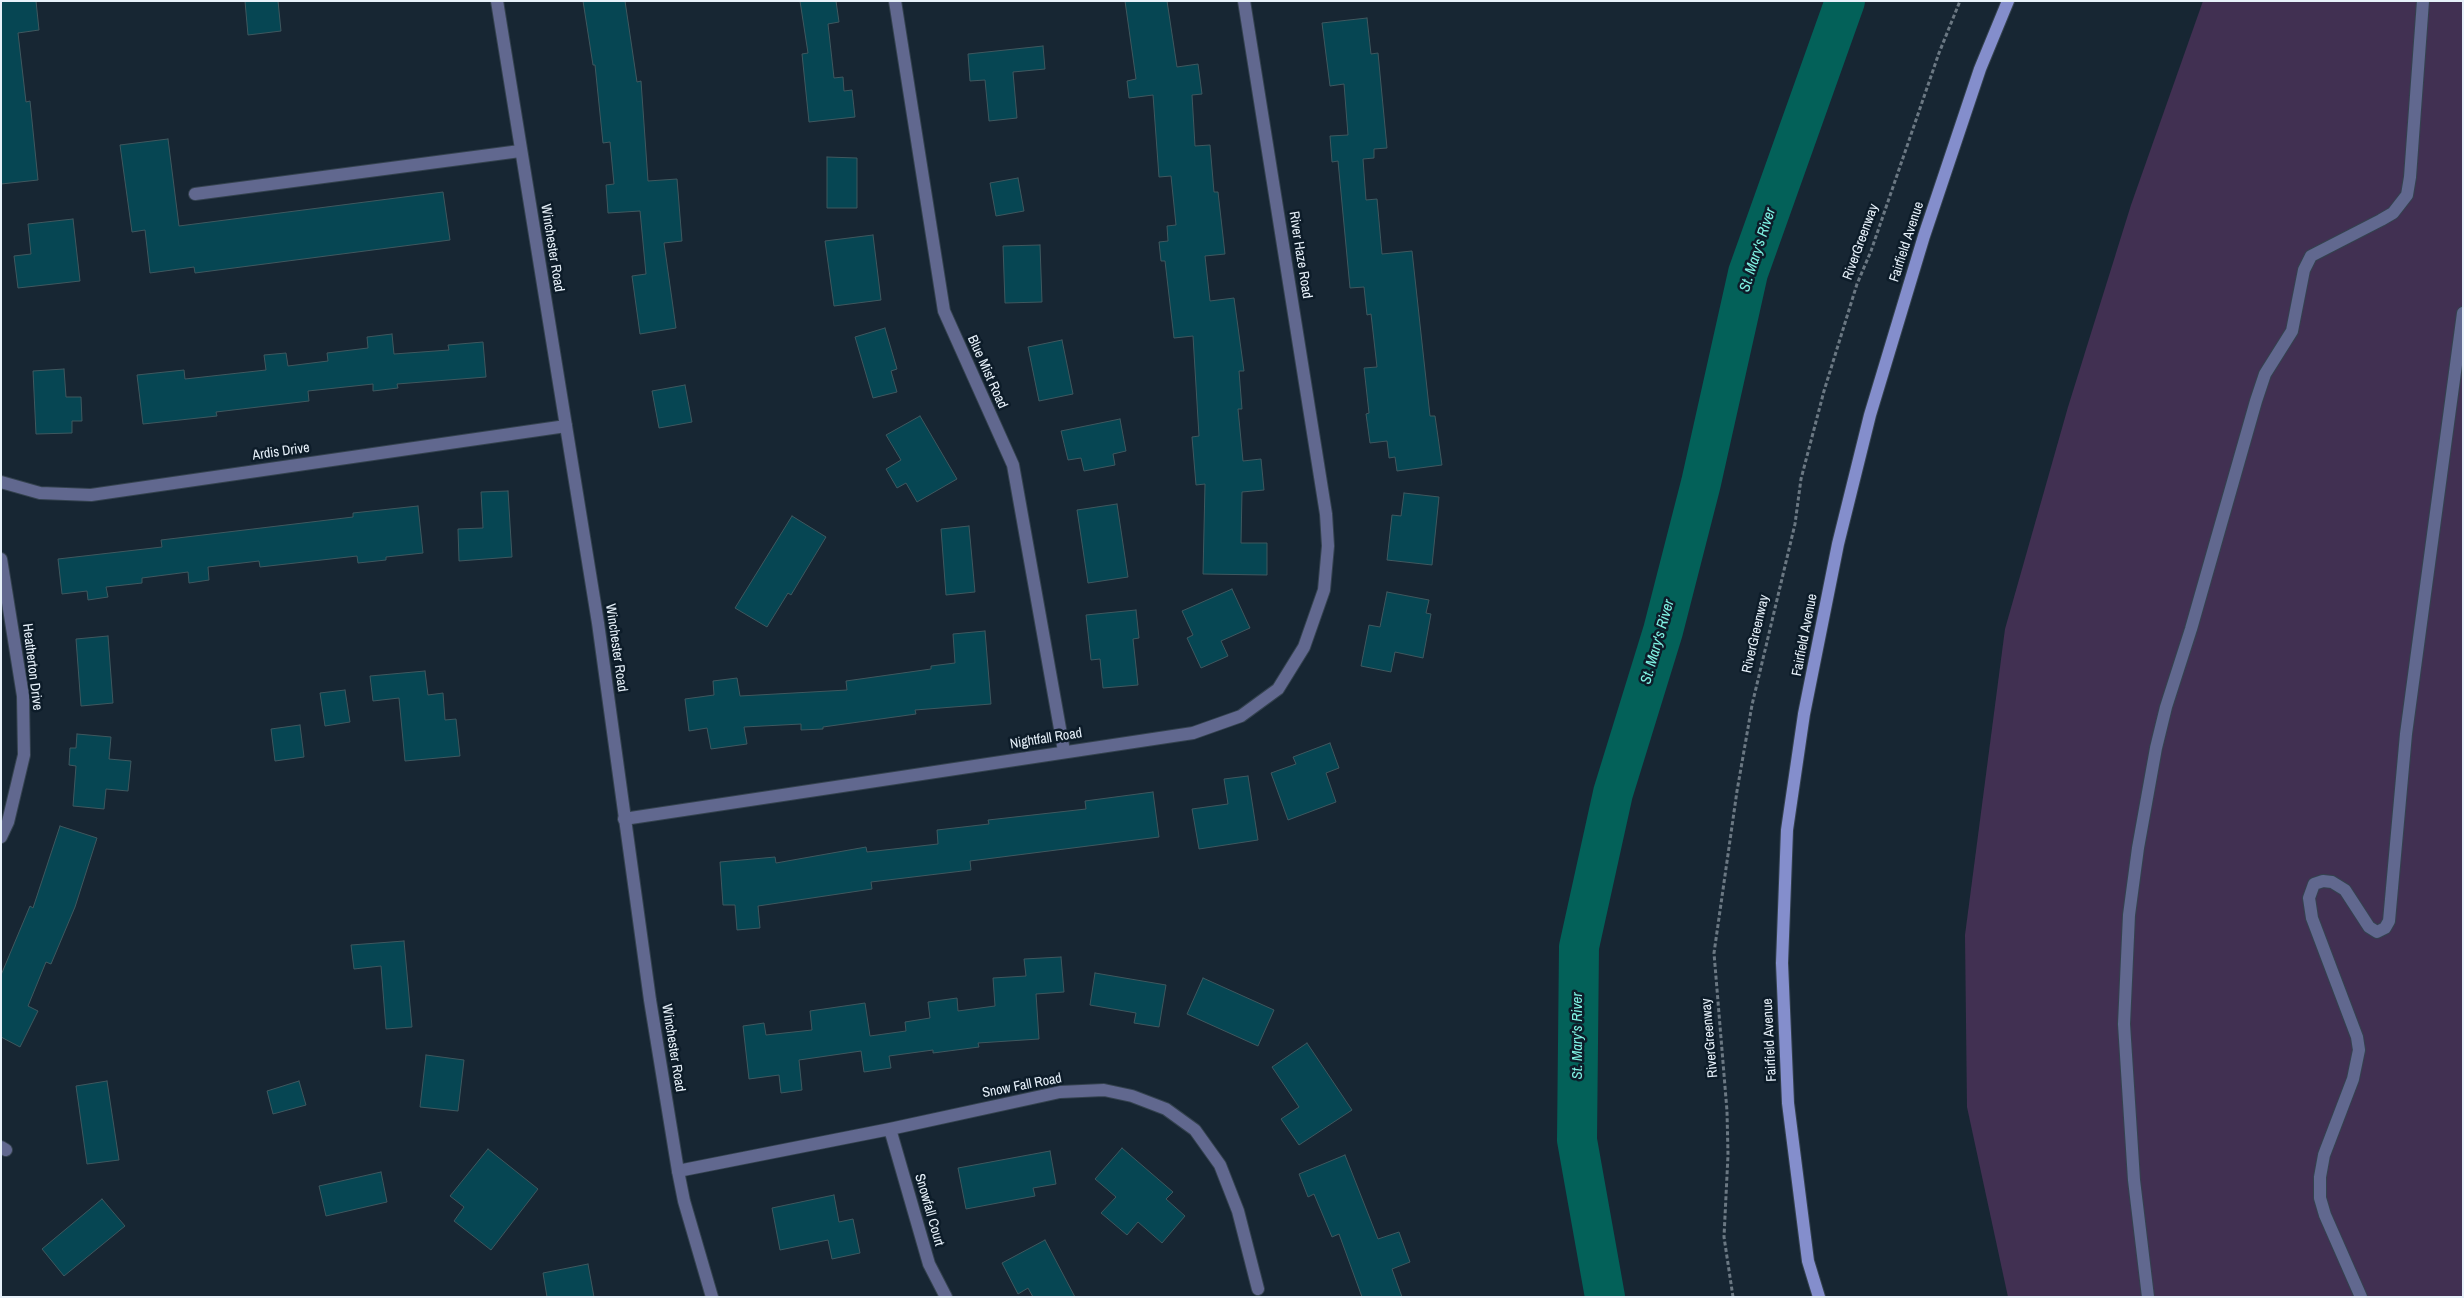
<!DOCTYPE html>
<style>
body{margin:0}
#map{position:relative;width:2464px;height:1298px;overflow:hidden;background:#172633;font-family:"Archivo Narrow",sans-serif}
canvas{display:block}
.frame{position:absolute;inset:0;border:2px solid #e7f1fa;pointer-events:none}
</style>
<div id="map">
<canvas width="2464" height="1298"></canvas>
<div class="frame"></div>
</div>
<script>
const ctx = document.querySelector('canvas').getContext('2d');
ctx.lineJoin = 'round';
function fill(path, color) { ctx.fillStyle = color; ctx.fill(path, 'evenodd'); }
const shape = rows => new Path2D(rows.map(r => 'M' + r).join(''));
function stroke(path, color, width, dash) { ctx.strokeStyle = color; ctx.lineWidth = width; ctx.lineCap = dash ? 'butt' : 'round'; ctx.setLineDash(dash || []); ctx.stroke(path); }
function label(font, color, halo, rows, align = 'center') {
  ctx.font = font + ' "Archivo Narrow",sans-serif'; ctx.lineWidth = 5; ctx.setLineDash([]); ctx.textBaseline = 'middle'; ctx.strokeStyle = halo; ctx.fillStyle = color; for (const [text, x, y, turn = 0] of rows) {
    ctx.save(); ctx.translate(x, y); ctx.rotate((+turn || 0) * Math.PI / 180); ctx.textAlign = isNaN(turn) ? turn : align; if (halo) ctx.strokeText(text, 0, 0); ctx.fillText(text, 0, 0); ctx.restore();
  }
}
fill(shape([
 [2203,1,2463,1,2463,1297,2008,1297,1967,1107,1965,935,2005,629,2068,407,2131,205]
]), '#413052');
stroke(shape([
 [1605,1297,1577,1140,1579,947,1613,793,1663,631,1701,483,1748,273,1845,1]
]), '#036159', 40);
const building = shape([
 [1,1,36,1,39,30,18,33,26,102,30,101,38,180,1,184,1,1],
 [245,1,278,1,281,31,248,35,245,1],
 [583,1,625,1,637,82,641,81,648,181,677,179,682,241,664,243,676,328,640,334,632,276,646,274,640,211,608,213,606,185,614,184,610,142,603,143,595,65,593,65,583,1],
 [800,1,836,1,839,22,828,24,834,78,843,77,844,91,852,90,855,117,809,122,802,54,808,53,800,1],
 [1125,1,1167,1,1177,67,1198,64,1202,94,1192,95,1195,146,1210,145,1214,192,1218,192,1225,254,1205,256,1210,301,1234,298,1244,371,1239,371,1242,409,1238,409,1243,461,1261,459,1264,490,1242,492,1241,543,1267,543,1267,575,1203,574,1205,484,1196,485,1192,437,1199,436,1193,336,1174,338,1165,261,1161,261,1159,242,1168,241,1167,226,1176,225,1171,176,1159,177,1153,95,1129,98,1127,81,1136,79,1125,1],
 [1367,18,1371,54,1378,53,1387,148,1374,149,1374,158,1363,159,1366,200,1377,199,1382,254,1412,251,1430,416,1435,416,1442,465,1397,471,1395,457,1389,458,1387,441,1370,443,1366,414,1369,413,1364,368,1377,367,1371,314,1367,315,1364,287,1350,288,1338,161,1332,162,1330,136,1348,135,1344,84,1330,86,1322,23,1367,18],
 [1043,46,1045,69,1013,72,1017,118,989,121,985,80,970,81,968,54,1043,46],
 [168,139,179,226,443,192,450,240,195,273,194,267,150,273,145,230,132,232,120,145,168,139],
 [827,157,857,158,857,208,827,208,827,157],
 [1018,178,1024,211,996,216,990,183,1018,178],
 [73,219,80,281,18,288,14,256,31,254,28,224,73,219],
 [873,235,881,300,834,306,825,241,873,235],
 [1040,245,1042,302,1005,303,1003,246,1040,245],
 [885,328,897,369,891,371,897,392,873,398,855,337,885,328],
 [392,334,394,354,449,350,448,345,483,342,486,377,397,384,398,388,373,391,373,384,308,391,309,401,216,412,217,416,143,424,137,375,184,370,185,379,266,370,264,355,286,353,288,366,328,361,327,353,368,348,367,337,392,334],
 [1062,340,1073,394,1039,401,1028,347,1062,340],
 [64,369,66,397,81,397,82,421,72,421,72,433,36,434,33,371,64,369],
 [685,385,692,422,659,428,652,391,685,385],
 [920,416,957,479,917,502,906,483,897,488,886,469,901,460,886,435,920,416],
 [1120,419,1126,451,1113,454,1115,465,1084,471,1081,458,1068,460,1061,431,1120,419],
 [508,491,512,557,459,561,458,529,483,528,481,492,508,491],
 [1404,493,1439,497,1432,565,1387,560,1392,515,1401,516,1404,493],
 [1117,504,1128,577,1088,583,1077,510,1117,504],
 [418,506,423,553,386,557,386,560,358,563,357,556,260,567,259,561,208,567,209,580,189,583,188,572,142,578,142,583,106,587,108,597,88,600,87,591,62,594,58,559,162,547,161,540,353,517,353,513,418,506],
 [792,516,826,537,791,595,788,593,767,627,735,608,792,516],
 [969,526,975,592,946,595,941,529,969,526],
 [1232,589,1250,628,1221,641,1228,656,1201,668,1187,638,1193,635,1182,611,1232,589],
 [1387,592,1429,600,1426,613,1431,614,1423,658,1395,652,1391,672,1361,666,1369,625,1380,627,1387,592],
 [1136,610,1139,638,1133,639,1138,685,1103,688,1100,659,1091,660,1086,615,1136,610],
 [985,631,991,704,915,710,916,714,823,727,823,729,801,730,801,724,744,727,747,744,711,749,707,728,689,731,685,699,714,695,713,681,737,678,740,696,847,690,846,681,931,669,931,666,955,663,953,634,985,631],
 [108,636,113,703,81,706,76,639,108,636],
 [425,671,428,695,443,693,445,720,456,719,460,756,405,761,399,698,373,701,370,676,425,671],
 [345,690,350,722,325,726,320,693,345,690],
 [300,725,304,757,275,761,271,729,300,725],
 [77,734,111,737,109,759,131,761,128,791,106,789,104,809,73,806,76,766,69,765,70,748,76,748,77,734],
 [1330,743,1339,768,1326,773,1336,802,1288,820,1271,773,1296,764,1293,757,1330,743],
 [1248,776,1258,840,1199,849,1192,809,1228,804,1224,779,1248,776],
 [1153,792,1159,837,970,861,971,870,871,882,872,889,758,906,760,928,737,930,735,905,723,905,720,862,775,857,776,863,866,847,867,852,938,844,937,830,989,824,988,820,1086,809,1085,801,1153,792],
 [60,826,97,838,75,907,51,964,46,962,28,1006,38,1011,20,1047,1,1037,1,975,30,906,33,908,60,826],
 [404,941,412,1027,386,1029,381,966,354,969,351,945,404,941],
 [1061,957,1064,992,1036,994,1039,1039,978,1043,979,1047,933,1053,933,1050,889,1056,891,1068,864,1072,861,1051,799,1060,802,1090,781,1093,779,1075,749,1079,743,1026,764,1023,766,1035,812,1030,810,1011,865,1003,870,1036,906,1031,905,1022,930,1018,928,1002,957,998,958,1011,995,1006,993,978,1026,976,1024,959,1061,957],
 [1095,973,1166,985,1159,1027,1134,1023,1136,1013,1090,1005,1095,973],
 [1203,978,1274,1010,1258,1046,1187,1014,1203,978],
 [1307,1043,1352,1110,1299,1145,1281,1119,1299,1107,1272,1067,1307,1043],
 [426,1055,464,1060,458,1111,420,1107,426,1055],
 [107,1081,119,1160,87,1164,76,1086,107,1081],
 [299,1081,306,1105,273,1114,267,1091,299,1081],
 [1122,1148,1173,1192,1166,1199,1185,1216,1162,1243,1138,1222,1127,1235,1101,1213,1116,1197,1095,1179,1122,1148],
 [488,1149,538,1189,491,1250,454,1221,464,1207,450,1196,488,1149],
 [1050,1151,1056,1184,1033,1188,1035,1196,966,1209,958,1168,1050,1151],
 [1345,1155,1378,1239,1399,1232,1410,1262,1392,1269,1402,1297,1362,1297,1339,1234,1332,1237,1314,1194,1308,1197,1299,1174,1345,1155],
 [381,1172,387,1202,326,1216,319,1186,381,1172],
 [834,1195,839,1222,853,1219,860,1253,832,1259,828,1240,780,1250,772,1208,834,1195],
 [102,1199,125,1226,64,1276,42,1249,102,1199],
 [1045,1240,1075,1297,1033,1297,1028,1288,1018,1294,1002,1263,1045,1240],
 [588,1264,594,1297,547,1297,543,1273,588,1264]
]);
fill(building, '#064653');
stroke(building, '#3f585f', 1);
const service = shape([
 [195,194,520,151],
 [2148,1297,2134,1180,2124,1024,2129,915,2138,848,2156,748,2166,707,2191,629,2256,401,2265,374,2292,331,2304,270,2311,256,2381,220,2393,213,2407,195,2410,177,2423,1],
 [2361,1297,2325,1215,2320,1198,2320,1177,2324,1155,2353,1079,2359,1050,2357,1037,2312,918,2309,898,2314,884,2323,881,2332,882,2345,890,2369,927,2377,932,2385,928,2389,921,2406,734,2463,313]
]);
const minor = shape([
 [895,1,944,311,1013,465,1064,751],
 [1,482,40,493,91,495,566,426],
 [1,559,23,696,24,755,8,822,1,837],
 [624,819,1193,733,1241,716,1278,689,1304,647,1324,590,1328,546,1326,514,1244,1],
 [890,1129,929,1264,946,1297],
 [1,1147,6,1150],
 [678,1171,890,1129,1060,1092,1104,1090,1132,1096,1166,1109,1195,1130,1220,1165,1238,1211,1258,1289]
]);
const tertiary = shape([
 [497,1,598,623,650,1000,678,1171,684,1201,712,1297]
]);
const secondary = shape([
 [1819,1297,1808,1261,1788,1103,1782,963,1787,830,1804,714,1838,544,1870,415,1924,236,1980,69,2008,1]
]);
stroke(service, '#34424f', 14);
stroke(minor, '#34424f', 14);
stroke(tertiary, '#34424f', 14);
stroke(secondary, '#34424f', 14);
stroke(shape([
 [1733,1297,1724,1237,1728,1155,1727,1111,1714,953,1737,791,1752,705,1795,524,1801,479,1824,391,1857,284,1871,251,1939,53,1960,1]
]), '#6b7883', 3, [4, 2.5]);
stroke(service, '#61688f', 12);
stroke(minor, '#61688f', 12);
stroke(tertiary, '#61688f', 12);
stroke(secondary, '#848ecc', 12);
label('14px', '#e7f1fa', '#0d1c29', [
 ["RiverGreenway",1861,242,-70],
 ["Fairfield Avenue",1907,242,-72],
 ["Winchester Road",552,248,81],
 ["River Haze Road",1300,255,81],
 ["Blue Mist Road",987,372,66],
 ["Ardis Drive",281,452,-8],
 ["RiverGreenway",1756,634,-77],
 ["Fairfield Avenue",1805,635,-79],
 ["Winchester Road",616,648,82],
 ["Heatherton Drive",32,667,83],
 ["Nightfall Road",1046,739,-9],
 ["RiverGreenway",1710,1038,-95],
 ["Fairfield Avenue",1770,1040,-93],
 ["Winchester Road",673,1048,81],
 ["Snow Fall Road",1022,1086,-11],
 ["Snowfall Court",929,1210,74]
]);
label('italic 15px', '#80f3e4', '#0d1c29', [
 ["St. Mary's River",1758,250,-72],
 ["St. Mary's River",1658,642,-74],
 ["St. Mary's River",1578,1036,-90]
]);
</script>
